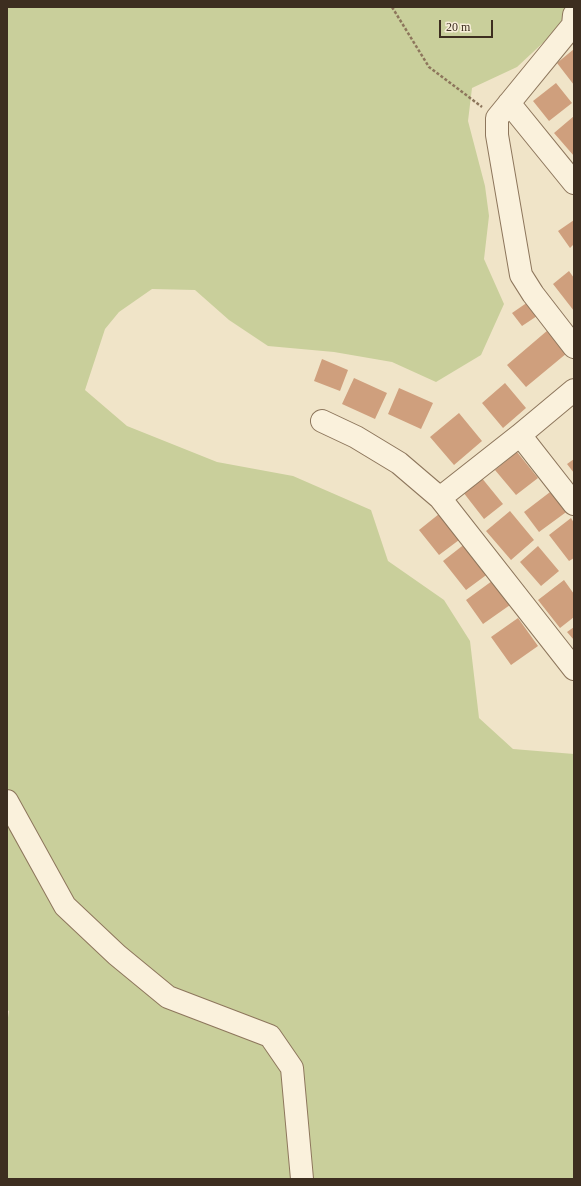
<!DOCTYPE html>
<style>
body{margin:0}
#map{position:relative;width:581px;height:1186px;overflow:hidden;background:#f0e4c8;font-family:"Times New Roman",serif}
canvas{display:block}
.frame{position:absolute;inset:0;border:8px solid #3d2e20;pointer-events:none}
.scale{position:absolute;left:439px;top:20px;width:54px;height:18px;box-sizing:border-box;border:2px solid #3d2e20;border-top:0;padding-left:5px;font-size:12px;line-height:14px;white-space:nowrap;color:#3d2e20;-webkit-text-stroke:3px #f7eed8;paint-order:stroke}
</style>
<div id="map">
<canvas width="581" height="1186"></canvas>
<div class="frame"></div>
<div class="scale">20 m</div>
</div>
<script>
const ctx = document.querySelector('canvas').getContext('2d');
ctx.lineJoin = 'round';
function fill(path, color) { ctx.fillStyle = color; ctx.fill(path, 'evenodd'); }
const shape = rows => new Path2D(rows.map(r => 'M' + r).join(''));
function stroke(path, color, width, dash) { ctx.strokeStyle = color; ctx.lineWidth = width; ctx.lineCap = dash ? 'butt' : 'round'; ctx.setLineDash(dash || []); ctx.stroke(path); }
fill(shape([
 [7,7,565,7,560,27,517,67,472,88,468,121,485,186,489,216,484,259,504,304,481,355,436,382,392,362,334,352,268,346,229,320,195,290,152,289,119,312,105,329,85,390,127,426,217,462,293,476,371,510,388,561,444,600,470,641,479,718,513,749,574,754,574,1179,7,1179,7,1024,9,1011,7,1010]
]), '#c9cf9b');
fill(shape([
 [574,49,574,85,557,63],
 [556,83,572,103,549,121,533,101],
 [574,116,574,156,554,133],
 [574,220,574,244,570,248,558,231],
 [569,271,574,278,574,311,553,284],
 [528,302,537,316,522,326,512,313],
 [548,330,567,353,526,387,507,365],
 [322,359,348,370,340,391,314,381],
 [354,378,387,393,375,419,342,404],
 [505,383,526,408,503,428,482,403],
 [399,388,433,403,421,429,388,414],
 [459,413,482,441,454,465,430,437],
 [517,452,538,478,516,495,495,470],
 [574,459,574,473,567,464],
 [481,477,503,504,484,519,463,492],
 [554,489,569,510,539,532,524,512],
 [510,511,534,540,511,560,486,531],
 [439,514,459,540,439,555,419,530],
 [571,518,574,523,574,558,569,561,549,535],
 [466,543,489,573,466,590,443,561],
 [538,546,559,571,541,586,520,562],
 [564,580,574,594,574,617,560,628,538,600],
 [492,581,510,605,483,624,466,600],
 [518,618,538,646,511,665,491,637],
 [574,627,574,640,567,632]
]), '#cf9f7d');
const minor = shape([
 [574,15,573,25,497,118,497,135,521,275,533,294,574,347],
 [509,103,574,183],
 [574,390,520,435,574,504],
 [322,421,356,437,399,463,440,498,574,669],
 [440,498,520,435],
 [7,801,65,906,117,955,168,997,270,1036,292,1068,302,1179]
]);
stroke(minor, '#8d765c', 24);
stroke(shape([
 [392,7,429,67,482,107]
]), '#8d765c', 2.5, [3, 2]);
stroke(minor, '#faf1dc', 22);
</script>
